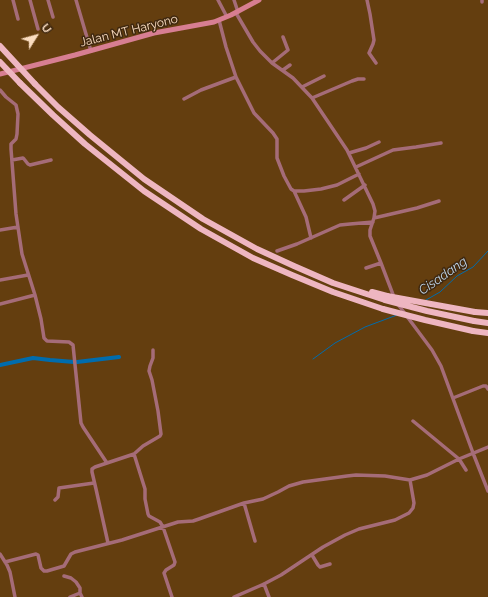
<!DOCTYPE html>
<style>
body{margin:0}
#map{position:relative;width:488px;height:597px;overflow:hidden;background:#643e0f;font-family:Raleway,sans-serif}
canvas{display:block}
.north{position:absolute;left:16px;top:16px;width:40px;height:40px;-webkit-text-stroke:3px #3f2810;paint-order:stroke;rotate:53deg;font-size:11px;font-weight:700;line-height:16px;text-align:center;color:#fbddc0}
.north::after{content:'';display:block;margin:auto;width:14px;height:18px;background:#fbddc0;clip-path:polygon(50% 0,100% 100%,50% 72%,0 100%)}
</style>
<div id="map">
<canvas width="488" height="597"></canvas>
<div class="north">U</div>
</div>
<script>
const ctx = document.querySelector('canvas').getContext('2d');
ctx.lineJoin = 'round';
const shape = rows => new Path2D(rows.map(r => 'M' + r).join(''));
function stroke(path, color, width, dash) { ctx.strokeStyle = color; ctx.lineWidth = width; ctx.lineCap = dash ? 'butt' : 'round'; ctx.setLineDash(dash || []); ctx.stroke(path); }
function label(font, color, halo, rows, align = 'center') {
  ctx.font = font + ' Raleway,sans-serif'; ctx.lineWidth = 3; ctx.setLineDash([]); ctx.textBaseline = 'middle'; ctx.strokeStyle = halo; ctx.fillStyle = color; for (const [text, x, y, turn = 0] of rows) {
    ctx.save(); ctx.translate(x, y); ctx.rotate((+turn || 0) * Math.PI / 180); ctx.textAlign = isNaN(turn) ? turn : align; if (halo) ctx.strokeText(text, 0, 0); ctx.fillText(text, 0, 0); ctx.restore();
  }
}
stroke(shape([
 [426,300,440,292,457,276,473,267,488,251],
 [313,359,335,343,365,327,397,315]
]), '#006cad', 1);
stroke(shape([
 [77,362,119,357],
 [0,365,33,358,50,360,74,362]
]), '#006cad', 4);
stroke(shape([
 [13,0,18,19],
 [30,0,38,29],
 [48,0,53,17],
 [76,0,91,51],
 [218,0,227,17],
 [234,0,238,12],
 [367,0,370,14,374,40,373,44,369,53,376,63],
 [482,2,482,0],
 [236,13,253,42,260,51,272,63,293,78,312,98,347,150,373,204,375,211,374,218,370,230,370,236,381,263,394,297],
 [219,20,226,47,236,77,254,113,273,133,277,139,277,158,284,176,291,189,294,191,304,191,321,189,337,185,359,174],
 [272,63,288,50,283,37],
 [283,70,290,65],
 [302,87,324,76],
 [0,90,6,97,16,105,18,114,17,134,16,139,11,144,11,149,16,214,22,254,35,295,41,319,44,338,47,341,69,342,73,345,81,423,83,427,107,463],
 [312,98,352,81,358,79,364,79],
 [184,99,201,90,236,77],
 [349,153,366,148,379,142],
 [12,160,23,158,24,159,28,164,30,165,51,160],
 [356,167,393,150,416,147,441,143],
 [294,191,306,217,311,238],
 [344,200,365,185],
 [374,218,417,208,439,201],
 [0,230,18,227],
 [277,251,297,244,340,225,350,224,373,222],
 [366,268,381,263],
 [0,280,28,275],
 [397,303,432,350,441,366,473,453,488,491],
 [0,304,35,295],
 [453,398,483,386,486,386,488,389],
 [413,421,459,459,466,470],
 [134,454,145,489,145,499,148,514,149,516,160,522,163,527,175,562,174,565,166,570,164,573,172,597],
 [55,500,58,497,59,488,94,483],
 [244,503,255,541],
 [108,543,96,489,92,472,92,469,95,467,134,454,143,446,160,436,161,434,158,411,152,380,149,371,150,366,153,358,153,350],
 [0,554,7,565,10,572,15,597],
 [312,555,318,565,320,567,330,564],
 [5,562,36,554,38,555,41,568,44,571,47,571,64,566,71,554,75,552,122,540,178,522,193,521,199,519,244,503,263,499,278,492,289,486,303,482,347,476,356,475,385,476,410,480,427,475,459,459,488,447],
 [64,576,71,578,76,582,80,588,80,593],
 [264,584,269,597],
 [70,597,80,593,82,597],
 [234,597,264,584,281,575,323,547,345,535,359,529,395,520,409,513,413,508,414,503,410,480]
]), '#a56c78', 3.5);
stroke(shape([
 [0,74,75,55,154,33,214,22,231,15,259,0]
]), '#d77e92', 5);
stroke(shape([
 [20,83,53,115,85,144,144,191,201,229,253,258,292,275,333,292,383,309],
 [35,84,58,107,90,135,144,179,203,219,257,249,294,266,333,283,385,300],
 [372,292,387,296],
 [475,312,488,313],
 [474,321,488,323],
 [473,331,488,333]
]), '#eeb6c1', 6);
stroke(shape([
 [0,46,35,84],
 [0,62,20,83],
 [387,296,475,312],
 [385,300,427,311,474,321],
 [383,309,425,320,473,331]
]), '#eeb6c1', 6);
label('12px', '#fbddc0', '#3f2810', [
 ["Jalan MT Haryono",129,31,-14]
]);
label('italic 13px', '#bdd4e9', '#3f2810', [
 ["Cisadang",443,276,-35]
]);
</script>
